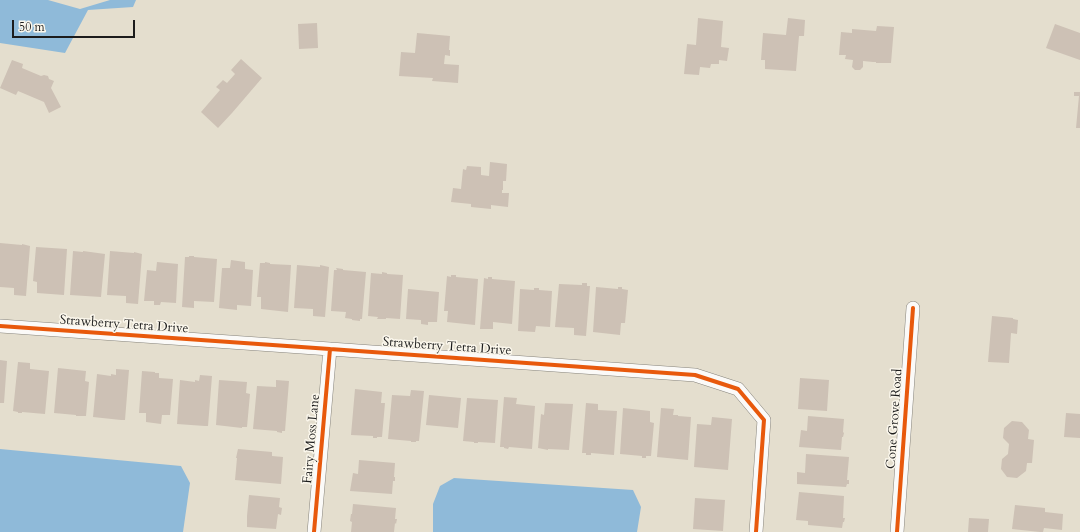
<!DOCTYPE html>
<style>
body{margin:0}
#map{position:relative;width:1080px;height:532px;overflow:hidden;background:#e4dece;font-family:Cardo,serif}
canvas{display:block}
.scale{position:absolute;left:12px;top:20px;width:123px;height:18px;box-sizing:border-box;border:2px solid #1c1c1c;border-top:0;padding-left:5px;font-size:12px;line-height:14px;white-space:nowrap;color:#1c1c1c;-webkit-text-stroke:3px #fbf7ec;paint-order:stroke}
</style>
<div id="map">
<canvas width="1080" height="532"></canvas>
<div class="scale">50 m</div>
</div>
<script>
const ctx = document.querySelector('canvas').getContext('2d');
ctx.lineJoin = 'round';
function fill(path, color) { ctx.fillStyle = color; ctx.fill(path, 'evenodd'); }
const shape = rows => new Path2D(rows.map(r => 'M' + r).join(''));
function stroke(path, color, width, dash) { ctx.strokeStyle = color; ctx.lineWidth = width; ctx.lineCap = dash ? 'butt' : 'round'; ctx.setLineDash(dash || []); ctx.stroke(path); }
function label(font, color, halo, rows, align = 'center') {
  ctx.font = font + ' Cardo,serif'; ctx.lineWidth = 3; ctx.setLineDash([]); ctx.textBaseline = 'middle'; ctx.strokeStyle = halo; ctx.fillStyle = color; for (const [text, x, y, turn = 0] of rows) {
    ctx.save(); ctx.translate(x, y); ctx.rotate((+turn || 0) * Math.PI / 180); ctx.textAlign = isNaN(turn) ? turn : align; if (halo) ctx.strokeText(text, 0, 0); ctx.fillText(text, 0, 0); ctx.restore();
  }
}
fill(shape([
 [0,0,48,0,80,9,110,0,136,0,133,7,88,10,65,53,0,43],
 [0,449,181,466,190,483,183,532,0,532],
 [454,478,633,490,641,507,637,532,433,532,433,504,440,486]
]), '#8fbad9');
fill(shape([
 [698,18,723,21,721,47,729,48,727,61,719,60,719,64,711,64,710,68,700,67,699,75,684,74,687,44,696,45],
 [788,18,805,20,804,36,799,36,796,71,765,69,765,60,761,60,763,33,786,35],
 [317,23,318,48,299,49,298,24],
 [1055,24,1080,33,1080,60,1046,48],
 [877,26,894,27,891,63,876,63,876,62,873,62,863,61,863,67,860,70,855,70,852,67,853,60,845,59,846,55,839,55,841,32,852,33,852,29,876,31],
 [417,33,450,36,449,50,450,50,450,56,445,55,444,64,459,65,458,83,432,81,433,78,399,76,401,52,415,53],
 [241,59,262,78,232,113,218,128,201,112,220,90,216,87,223,80,227,83,235,74,231,70],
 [12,60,23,64,22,68,41,76,44,75,48,76,49,79,54,81,51,88,61,107,49,113,44,102,18,91,16,95,0,88],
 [1074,92,1080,92,1080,128,1076,128,1079,96,1074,96],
 [490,162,507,164,506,181,503,181,503,190,502,190,502,193,509,193,508,207,491,205,491,209,471,207,471,204,451,202,453,188,461,189,463,169,466,170,467,166,481,167,481,175,489,176],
 [0,243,22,245,22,244,30,246,26,296,14,295,14,288,0,287],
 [36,247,67,249,64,295,37,293,37,282,33,281],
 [73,251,83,252,83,251,105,254,101,297,70,295],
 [110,251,134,253,134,252,142,254,138,304,126,303,126,296,107,295],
 [189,256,194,256,194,257,217,259,214,302,194,301,194,308,182,307,185,257,189,257],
 [231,260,245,262,245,269,253,270,251,306,237,305,237,310,219,308,222,268,230,268],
 [157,262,178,264,176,303,161,302,160,305,154,305,154,301,144,301,147,270,156,271],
 [265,262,270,263,270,264,291,265,288,312,261,309,261,297,257,297,260,263,265,263],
 [297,265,320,267,320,265,329,267,325,317,313,316,313,309,294,308],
 [336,268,343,269,343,270,366,272,362,319,360,319,360,321,352,320,352,319,345,318,346,312,331,311,334,270,337,270],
 [382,272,387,273,387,274,403,275,400,319,386,318,386,319,377,319,378,317,368,316,371,273,382,274],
 [451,275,456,275,456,277,478,279,475,325,447,322,448,311,444,311,447,276,451,277],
 [488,277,492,277,492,279,515,281,512,324,493,322,493,329,480,329,484,278,488,279],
 [582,283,587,283,587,286,590,286,586,336,574,335,574,328,555,327,559,284,582,285],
 [596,287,618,289,618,287,622,287,622,289,628,290,625,323,621,323,620,335,593,332],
 [534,288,539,288,539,290,552,291,550,327,536,326,535,332,518,331,520,289,534,290],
 [408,289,439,292,437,322,428,322,428,325,421,324,421,320,406,319],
 [992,316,1013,318,1013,319,1018,320,1017,334,1011,333,1009,363,988,362],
 [0,360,7,361,4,403,0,403],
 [18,362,30,363,30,369,49,371,45,414,22,412,22,413,18,413,18,412,13,411],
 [58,368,86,371,85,381,89,382,86,416,76,416,76,415,54,413],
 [116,369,129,370,125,420,121,420,93,417,97,374,111,376,111,374,116,375],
 [142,371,155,372,155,373,159,373,159,378,173,379,170,415,162,415,161,424,146,422,146,413,139,413],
 [200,375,212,376,208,426,205,426,177,424,180,380,195,382,195,380,199,381],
 [800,378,829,380,827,411,798,409],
 [219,380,247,382,246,393,250,394,247,427,242,427,242,428,216,425],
 [276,380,289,381,285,431,282,431,282,433,277,432,277,431,253,429,257,386,276,387],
 [355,389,382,392,381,403,385,403,382,437,377,437,377,438,373,438,373,436,351,435],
 [411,390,424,391,419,441,416,441,416,442,411,442,411,441,388,439,392,395,410,396],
 [429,395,461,398,458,428,426,425],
 [504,397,517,398,516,404,535,406,532,449,509,447,508,449,504,448,504,447,500,447],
 [467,398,498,400,495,443,478,442,478,443,474,443,474,442,463,441],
 [545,403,573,404,569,450,548,449,548,450,538,448,541,414,544,415],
 [586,403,598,404,598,410,617,411,614,455,591,453,591,455,586,455,586,453,582,453],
 [623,408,650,411,650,422,654,423,651,456,646,456,646,458,642,458,642,456,620,454],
 [661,408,674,409,673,415,678,415,678,416,691,417,688,460,657,457],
 [1066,413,1080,414,1080,438,1064,437],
 [808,416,844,419,843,432,844,433,843,437,842,437,841,450,799,447,801,430,807,431],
 [712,417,732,419,728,470,694,467,697,424,711,425],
 [1012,421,1022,422,1029,430,1028,439,1034,440,1032,463,1027,463,1026,471,1017,478,1007,477,1001,469,1002,459,1008,454,1009,444,1003,438,1004,428],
 [238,449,272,452,272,456,283,457,281,484,235,480,237,458,236,458],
 [806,454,849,457,847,480,849,480,849,484,847,484,846,487,797,484,797,472,805,473],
 [359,460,395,463,394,477,395,477,395,481,393,481,392,494,350,491,353,473,358,474],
 [799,492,844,496,843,518,845,518,844,522,843,522,842,528,808,525,808,521,796,520],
 [249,495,280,498,279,507,282,508,281,515,278,514,276,529,247,527,247,516],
 [695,498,725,500,723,531,693,529],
 [353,504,396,508,395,519,397,519,396,524,395,523,394,532,351,532,352,522,350,521,351,514,352,514],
 [1015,505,1045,508,1045,512,1063,514,1062,530,1044,528,1043,532,1040,532,1012,529],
 [969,518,989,519,988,532,968,532]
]), '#cdc1b5');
const street = shape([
 [0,326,330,349,695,375,738,389,764,420,756,532],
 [314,532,330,349],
 [897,532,913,308]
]);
stroke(street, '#86837b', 14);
stroke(street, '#fbfaf8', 13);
stroke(shape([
 [0,326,330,349,695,375,738,389,764,420,756,532],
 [314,532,330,349],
 [897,532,913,308]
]), '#e8590c', 4);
label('13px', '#1c1c1c', '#fbf7ec', [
 ["Strawberry Tetra Drive",124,325,4],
 ["Strawberry Tetra Drive",447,347,4],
 ["Cone Grove Road",895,419,-86],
 ["Fairy Moss Lane",312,439,-85]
]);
</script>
